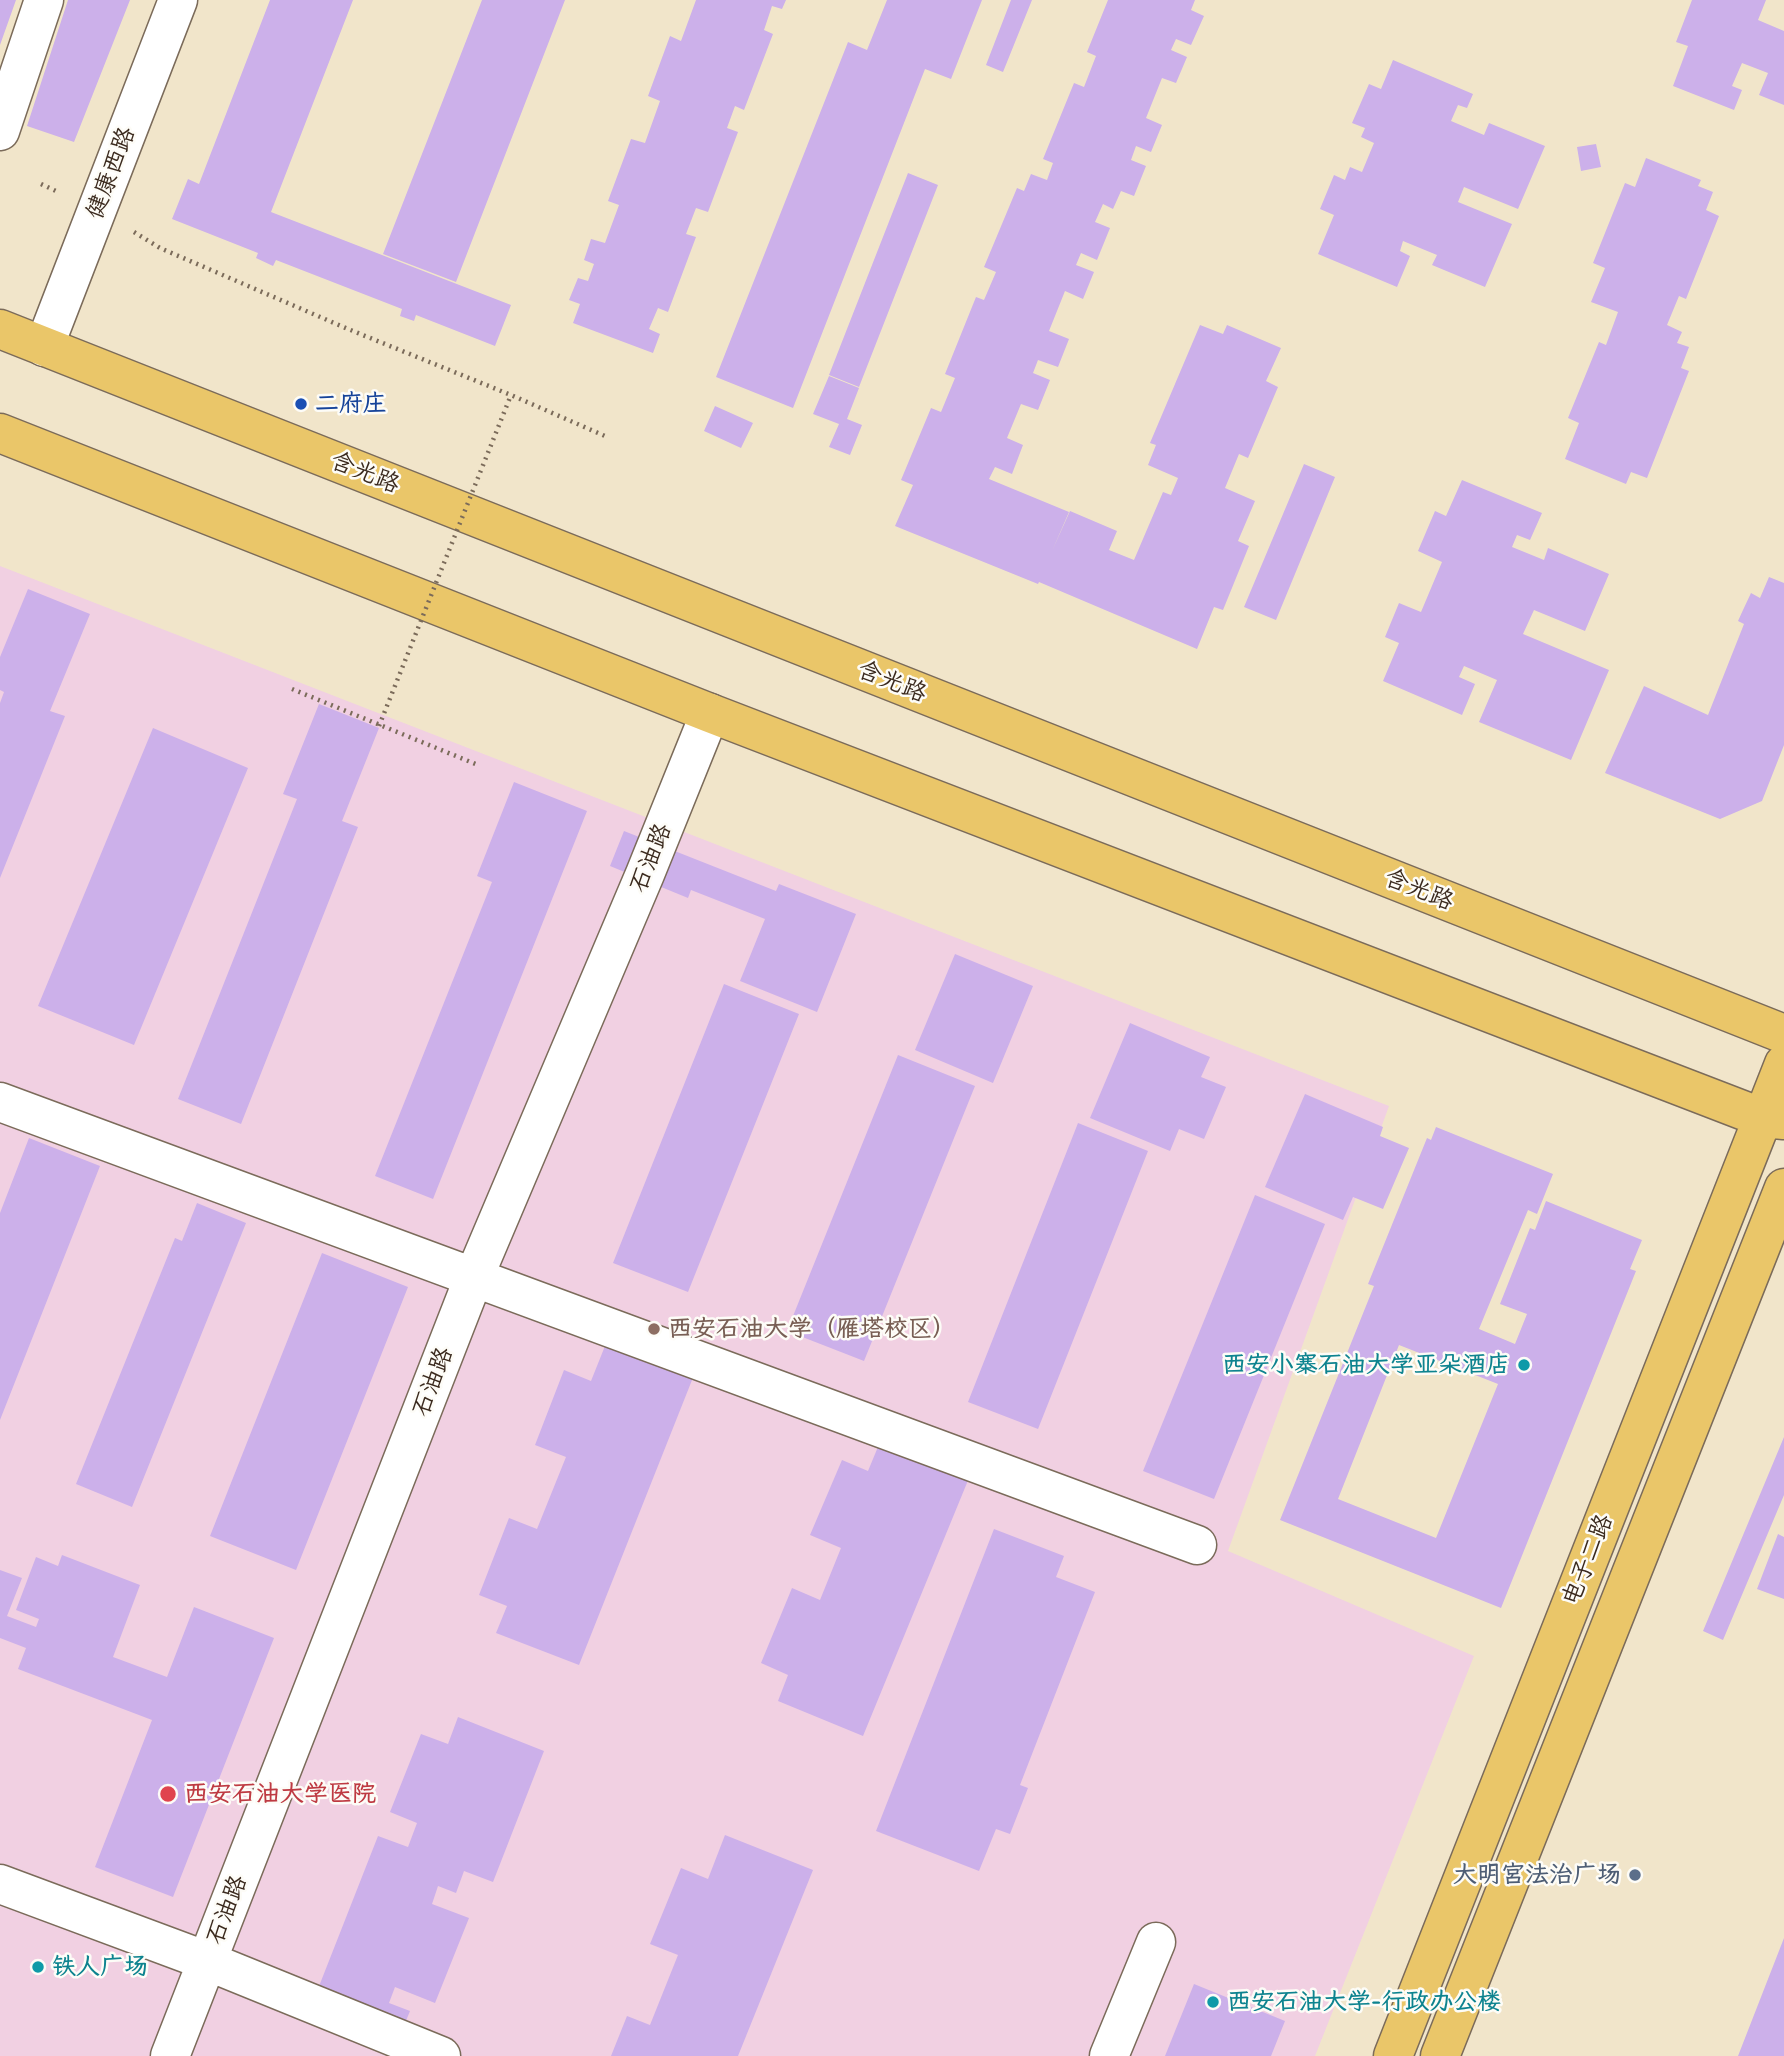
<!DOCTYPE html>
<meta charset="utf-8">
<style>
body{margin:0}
canvas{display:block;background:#f1e5ca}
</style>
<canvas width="1784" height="2056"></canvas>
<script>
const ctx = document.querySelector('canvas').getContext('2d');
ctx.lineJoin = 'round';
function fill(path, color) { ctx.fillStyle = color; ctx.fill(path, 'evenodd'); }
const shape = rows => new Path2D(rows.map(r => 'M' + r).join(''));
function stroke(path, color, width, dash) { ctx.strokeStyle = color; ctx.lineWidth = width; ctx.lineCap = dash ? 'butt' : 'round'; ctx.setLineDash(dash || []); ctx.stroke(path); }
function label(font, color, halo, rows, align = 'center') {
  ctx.font = font + ' Delius,"LXGW WenKai TC",sans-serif'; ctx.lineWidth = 5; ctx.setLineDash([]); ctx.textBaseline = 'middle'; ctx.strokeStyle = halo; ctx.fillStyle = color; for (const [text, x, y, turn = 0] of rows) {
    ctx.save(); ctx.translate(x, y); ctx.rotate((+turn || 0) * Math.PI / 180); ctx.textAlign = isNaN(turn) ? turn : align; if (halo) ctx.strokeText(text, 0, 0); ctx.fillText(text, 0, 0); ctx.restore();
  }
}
fill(shape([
 [0,566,1389,1106,1228,1551,1474,1656,1315,2056,0,2056]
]), '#f1d0e2');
fill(shape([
 [0,0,16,0,0,45],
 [68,0,130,0,74,142,27,126],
 [270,0,353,0,271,212,511,305,495,346,416,315,414,321,400,316,402,309,276,260,273,266,256,258,258,253,172,219,188,179,199,184],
 [482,0,565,0,456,282,383,254],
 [696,0,786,0,782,9,772,6,764,30,773,34,744,110,735,106,727,128,738,132,708,212,696,208,686,234,696,237,668,312,658,308,649,329,660,334,653,353,573,323,580,304,569,300,578,278,588,281,594,264,584,260,591,239,605,243,619,205,608,201,631,139,645,143,660,101,648,96,670,36,681,41],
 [887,0,982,0,951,79,925,69,793,408,716,377,848,42,867,50],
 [1011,0,1032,0,1003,72,986,65],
 [1108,0,1195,0,1191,10,1204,16,1191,45,1176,39,1171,50,1187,57,1176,83,1162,78,1146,118,1162,125,1151,152,1136,146,1131,160,1146,166,1134,196,1121,191,1113,209,1103,204,1095,222,1110,228,1097,260,1081,253,1076,265,1094,272,1083,299,1065,291,1049,331,1069,339,1058,367,1038,360,1033,373,1050,380,1038,410,1021,404,1007,438,1023,445,1012,474,995,467,989,479,1069,512,1052,551,1070,511,1117,531,1109,550,1134,560,1163,492,1171,495,1178,478,1148,465,1156,445,1150,443,1200,325,1223,334,1227,325,1281,348,1266,381,1278,387,1248,458,1239,454,1225,488,1255,501,1238,541,1249,546,1223,610,1214,607,1197,649,1039,582,1038,584,895,526,913,485,901,480,931,408,941,412,955,378,945,374,976,297,984,300,996,272,984,267,1017,188,1024,191,1031,174,1047,180,1053,163,1043,159,1074,83,1084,87,1096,56,1087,52],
 [1692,0,1766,0,1758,20,1784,31,1784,105,1759,95,1768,73,1742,63,1732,86,1742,90,1734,110,1673,86,1688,46,1676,42],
 [1393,60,1473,94,1467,108,1458,105,1451,121,1484,135,1489,123,1545,146,1518,209,1464,187,1458,202,1512,224,1485,287,1432,265,1437,255,1403,241,1400,251,1410,256,1397,287,1318,254,1334,215,1320,209,1334,175,1345,180,1350,167,1362,172,1374,143,1361,137,1365,128,1352,123,1369,84,1381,89],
 [1596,144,1601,167,1581,171,1577,147],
 [1646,158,1701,180,1698,186,1713,192,1706,210,1719,216,1686,299,1679,296,1667,325,1682,332,1677,343,1689,347,1681,368,1689,371,1647,478,1631,472,1626,484,1565,459,1579,423,1568,418,1599,342,1606,345,1618,312,1591,302,1605,268,1593,263,1625,183,1635,187],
 [908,173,938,185,859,387,829,375],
 [829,376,859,388,847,419,862,425,850,455,829,447,839,424,813,414],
 [715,406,753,423,741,448,704,431],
 [1304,464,1335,477,1276,620,1244,607],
 [1462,480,1542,513,1530,540,1517,535,1512,547,1544,560,1548,548,1609,574,1585,631,1534,610,1523,634,1609,670,1571,760,1479,722,1497,680,1464,666,1459,677,1475,684,1462,715,1383,681,1399,643,1385,637,1399,603,1421,612,1442,562,1418,551,1435,511,1446,516],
 [1769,577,1784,583,1784,745,1762,801,1720,819,1605,773,1644,686,1708,715,1744,624,1738,621,1743,610,1751,593,1760,598],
 [28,589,90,614,50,711,65,716,0,878,0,703,4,692,0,690,0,657],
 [319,704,379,728,342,821,358,827,241,1124,178,1099,297,799,283,794],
 [153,728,248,768,134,1045,38,1006],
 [514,782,587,811,433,1199,375,1176,492,882,477,876],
 [624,831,776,891,779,884,856,914,817,1012,740,981,765,919,691,890,688,898,610,866],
 [955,954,1033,986,993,1083,915,1050],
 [724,984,799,1014,688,1292,613,1263],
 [1130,1023,1210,1057,1201,1077,1226,1087,1204,1139,1179,1129,1170,1151,1090,1118],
 [898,1055,975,1086,864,1361,787,1331],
 [1305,1094,1383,1127,1380,1136,1409,1148,1383,1209,1353,1197,1343,1220,1265,1187],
 [1078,1123,1148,1151,1038,1429,968,1402],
 [1436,1127,1553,1174,1537,1214,1528,1210,1479,1329,1515,1344,1527,1314,1500,1304,1530,1228,1535,1230,1546,1201,1642,1240,1630,1269,1636,1271,1501,1608,1280,1520,1374,1286,1368,1284,1427,1138,1431,1140],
 [1399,1345,1498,1384,1436,1538,1338,1499],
 [29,1138,100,1166,0,1420,0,1213],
 [1255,1195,1325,1224,1214,1499,1143,1471],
 [197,1203,246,1223,132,1507,76,1484,175,1238,182,1241],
 [322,1253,408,1287,296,1570,210,1536],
 [609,1336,696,1370,579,1665,496,1633,507,1606,479,1595,509,1518,537,1529,566,1457,535,1445,564,1370,591,1381],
 [1784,1437,1784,1495,1723,1640,1703,1631],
 [880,1442,969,1478,863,1736,778,1701,788,1675,761,1663,792,1588,820,1600,841,1548,810,1535,842,1460,868,1471],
 [994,1529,1064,1556,1056,1577,1095,1592,1020,1785,1028,1788,1010,1834,996,1829,979,1871,876,1831],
 [1778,1534,1784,1537,1784,1599,1757,1589],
 [62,1555,140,1585,113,1657,167,1677,194,1607,274,1638,173,1897,95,1867,152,1720,18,1669,26,1648,0,1638,0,1570,22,1578,7,1616,36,1627,39,1619,16,1610,36,1557,58,1566],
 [458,1717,544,1751,493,1882,464,1871,456,1893,438,1886,432,1904,469,1918,435,2003,395,1987,389,2003,410,2011,401,2033,314,1999,378,1836,408,1847,417,1823,390,1812,421,1734,448,1744],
 [725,1835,813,1870,738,2056,611,2056,627,2016,650,2025,678,1955,650,1944,681,1868,708,1879],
 [1784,1938,1784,2056,1738,2056],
 [1194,1984,1285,2021,1271,2056,1165,2056]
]), '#ccb0ea');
const minor = shape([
 [0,131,44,0],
 [44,347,178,0],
 [0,1102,1197,1545],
 [0,1884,207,1961,441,2056],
 [170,2056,474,1277,645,874,710,713],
 [1109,2056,1156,1942]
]);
const major = shape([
 [0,329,1784,1034],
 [0,433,710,713,1763,1118,1784,1120],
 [1393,2056,1784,1064],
 [1440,2056,1784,1188]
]);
stroke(minor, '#7b6b5a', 41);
stroke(major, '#7b6b5a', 41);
stroke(shape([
 [41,184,58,192],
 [134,232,160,248,348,329,511,395,605,436],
 [292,689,478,765]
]), '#7b6b5a', 4.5, [2, 5]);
stroke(minor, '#fff', 38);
stroke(major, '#eac669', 38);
stroke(shape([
 [379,726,511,395]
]), '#7b6b5a', 4.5, [2, 5]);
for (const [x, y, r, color] of [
 [301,404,7,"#1a4fb4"],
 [654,1329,7,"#8d6e63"],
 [1524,1365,7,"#0f9aa8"],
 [168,1794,9,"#e0444e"],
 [1635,1875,7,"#5c6f8a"],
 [38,1967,7,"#0f9aa8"],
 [1213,2002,7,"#0f9aa8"]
]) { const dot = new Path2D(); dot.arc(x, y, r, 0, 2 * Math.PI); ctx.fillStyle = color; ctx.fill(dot); stroke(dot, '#fdfcf7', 2.5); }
label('24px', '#3b2a1e', '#fdfcf7', [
 ["健康西路",111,173,-69],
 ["含光路",365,473,22],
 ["含光路",892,682,22],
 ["石油路",651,858,-68],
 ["含光路",1419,890,22],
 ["石油路",433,1382,-69],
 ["电子二路",1588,1560,-68],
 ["石油路",227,1910,-69]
]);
label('bold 24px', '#164399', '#fdfcf7', [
 ["二府庄",315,404]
], 'left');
label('bold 24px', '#785e54', '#fdfcf7', [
 ["西安石油大学（雁塔校区）",668,1329]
], 'left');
label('bold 24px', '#0d838f', '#fdfcf7', [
 ["西安小寨石油大学亚朵酒店",1510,1365,"right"],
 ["铁人广场",52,1967],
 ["西安石油大学-行政办公楼",1227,2002]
], 'left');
label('bold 24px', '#be3a42', '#fdfcf7', [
 ["西安石油大学医院",184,1794]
], 'left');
label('bold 24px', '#4e5e75', '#fdfcf7', [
 ["大明宫法治广场",1621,1875]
], 'right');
</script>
